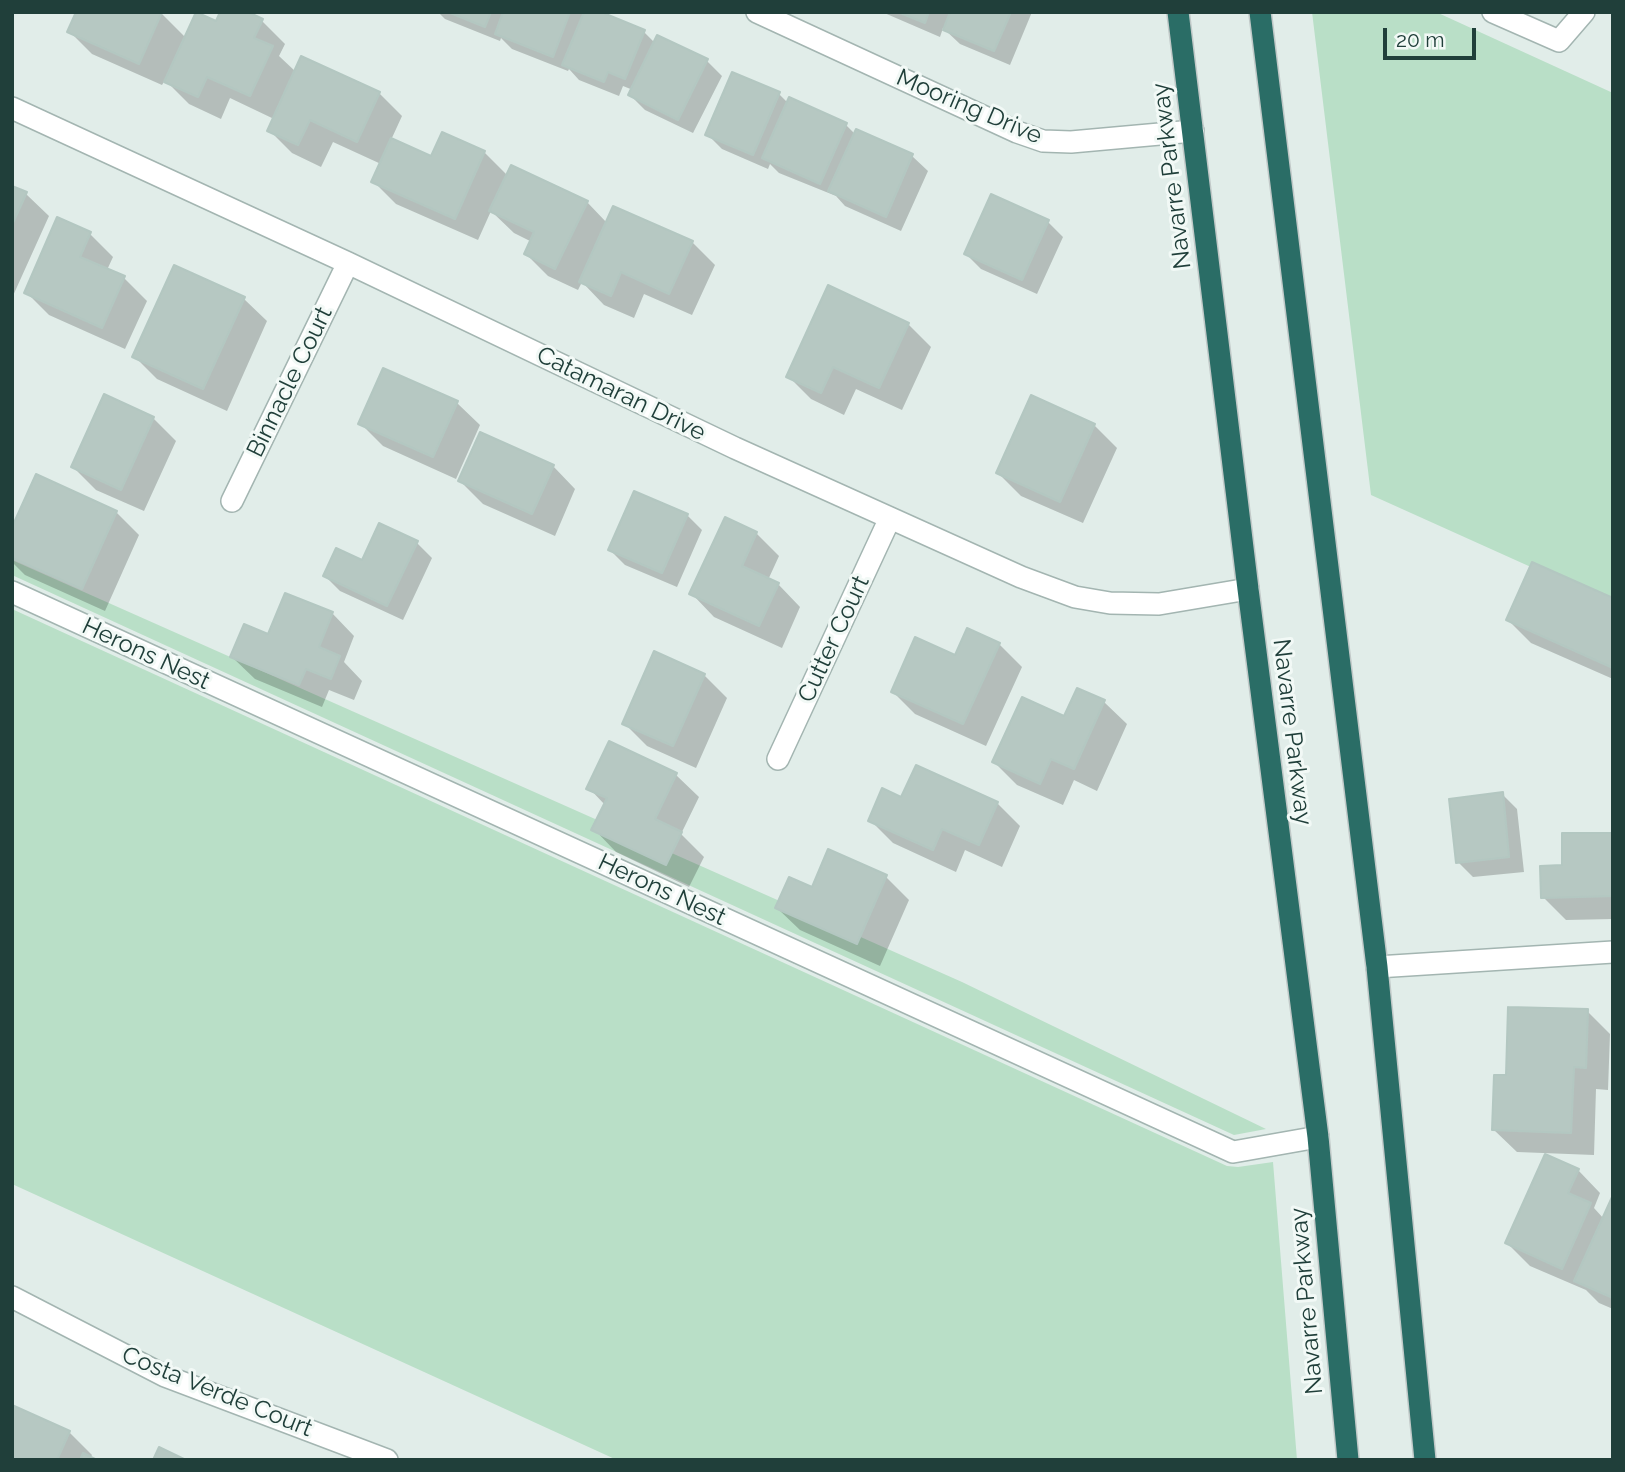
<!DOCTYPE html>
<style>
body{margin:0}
#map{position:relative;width:1625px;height:1472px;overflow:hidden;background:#e1ede9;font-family:Raleway,sans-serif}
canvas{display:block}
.frame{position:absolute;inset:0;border:14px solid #203f3a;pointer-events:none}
.scale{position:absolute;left:1383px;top:28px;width:93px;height:32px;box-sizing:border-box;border:4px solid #203f3a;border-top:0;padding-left:9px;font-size:21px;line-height:24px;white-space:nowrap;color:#203f3a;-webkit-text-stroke:5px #f2f9f6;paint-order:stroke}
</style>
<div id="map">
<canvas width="1625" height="1472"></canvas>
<div class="frame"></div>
<div class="scale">20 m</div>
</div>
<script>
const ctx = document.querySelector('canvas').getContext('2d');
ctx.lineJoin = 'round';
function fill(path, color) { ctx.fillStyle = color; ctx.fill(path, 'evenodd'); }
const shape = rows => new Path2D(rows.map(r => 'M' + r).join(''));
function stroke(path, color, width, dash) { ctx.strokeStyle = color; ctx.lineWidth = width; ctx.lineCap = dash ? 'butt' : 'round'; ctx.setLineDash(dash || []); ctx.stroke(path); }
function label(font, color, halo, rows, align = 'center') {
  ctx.font = font + ' Raleway,sans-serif'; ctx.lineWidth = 6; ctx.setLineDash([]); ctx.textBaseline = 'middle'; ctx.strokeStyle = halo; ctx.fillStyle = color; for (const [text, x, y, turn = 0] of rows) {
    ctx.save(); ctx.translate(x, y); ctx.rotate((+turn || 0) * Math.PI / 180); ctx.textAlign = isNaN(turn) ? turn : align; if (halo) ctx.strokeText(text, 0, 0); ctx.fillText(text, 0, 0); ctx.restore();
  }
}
fill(shape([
 [1312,12,1436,12,1613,93,1613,604,1371,495],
 [12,560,962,982,1266,1129,1234,1135,12,575],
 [12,609,1227,1166,1238,1167,1273,1162,1297,1460,617,1460,12,1184]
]), '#b9dfc7');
fill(shape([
 [244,12,262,21,285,44,279,56,296,72,379,93,402,116,391,140,432,158,484,152,508,176,587,202,607,223,692,242,715,265,692,315,644,294,634,318,604,305,582,282,578,290,548,276,526,254,532,242,514,233,491,211,478,240,396,204,373,181,381,164,333,142,321,167,292,153,269,130,274,119,230,98,221,119,189,104,165,80,162,85,92,54,69,31,161,13,186,38],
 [438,12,596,12,644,32,655,43,707,61,722,76,693,133,645,110,630,95,633,90,623,86,619,96,579,80,569,69,568,71,512,49,501,38,500,41,445,19],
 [882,12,1032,12,1010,65,960,44,943,28,940,37],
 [779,94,788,103,846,125,855,134,857,131,912,156,928,171,901,231,845,206,836,196,779,173,770,164,768,169,722,149,707,134],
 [12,188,26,194,49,216,12,298],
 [1048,222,1063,237,1037,294,981,269,966,254],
 [90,234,113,257,107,270,124,278,147,301,125,349,49,315,26,292],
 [244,299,267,321,227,411,157,379,134,356],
 [908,324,931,347,902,410,856,389,844,415,811,399,788,376],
 [457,403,480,425,456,479,383,446,360,423],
 [153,418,176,441,144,511,96,490,73,467],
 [1094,425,1117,448,1083,523,1021,496,998,473],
 [553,466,575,489,555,536,483,504,460,481],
 [116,512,139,535,105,611,25,575,12,562,12,531],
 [687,515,702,530,677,587,625,565,610,550],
 [756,533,779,556,768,580,778,584,800,607,782,648,714,617,692,594],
 [417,543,432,558,403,620,340,591,325,576],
 [1613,600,1613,679,1531,643,1508,620],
 [332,613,354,636,344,662,362,681,354,700,329,690,322,707,255,679,232,657,269,637],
 [999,644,1022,667,986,746,915,714,893,692,956,658],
 [704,675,727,698,696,768,647,746,624,723],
 [1104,702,1127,724,1097,791,1074,780,1063,805,1017,785,994,762,1065,718],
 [676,775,699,797,681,834,704,857,689,887,616,852,594,829,605,805,589,788],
 [1502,794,1517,809,1524,872,1473,877,1458,862],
 [997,803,1020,826,1002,867,965,850,956,872,893,843,870,820],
 [1613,834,1613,919,1566,920,1543,897],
 [829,851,886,877,909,900,880,966,800,930,777,908,813,889],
 [1587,1011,1610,1034,1608,1090,1596,1089,1594,1155,1517,1152,1494,1130,1507,1077],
 [1578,1170,1600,1193,1594,1208,1604,1219,1613,1199,1613,1309,1599,1303,1586,1290,1530,1266,1507,1243],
 [69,1432,92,1455,90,1459,93,1460,12,1460]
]), '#0003');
const building = shape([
 [76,12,162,12,139,64,67,32,76,12],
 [196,12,216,21,220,12,248,12,263,19,254,38,273,46,250,96,207,77,198,97,164,82,196,12],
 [448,12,491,12,485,27,448,12],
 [503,12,570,12,553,57,495,34,503,12],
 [584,12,601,12,645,30,625,79,608,72,604,82,562,65,584,12],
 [898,12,929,12,925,23,898,12],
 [950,12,1011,12,994,51,943,30,950,12],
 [657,35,708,59,678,120,628,95,657,35],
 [301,56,380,92,357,142,310,120,298,145,267,131,301,56],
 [732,72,780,92,753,155,705,135,732,72],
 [789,97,847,123,820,184,762,158,789,97],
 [856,129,913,154,886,217,828,191,856,129],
 [442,132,485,151,455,219,371,182,391,138,431,156,442,132],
 [511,165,588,201,555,269,524,254,534,232,489,211,511,165],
 [12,186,27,192,12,225,12,186],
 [991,194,1049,220,1022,280,964,254,991,194],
 [613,206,693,241,669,294,621,272,611,296,579,282,613,206],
 [57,217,91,232,80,257,125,276,102,328,24,293,57,217],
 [174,265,245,297,203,389,132,357,174,265],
 [828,285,909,323,879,388,833,367,821,393,786,377,828,285],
 [383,368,458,401,433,457,358,424,383,368],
 [104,394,154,417,121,490,71,467,104,394],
 [1031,395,1095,424,1060,502,996,473,1031,395],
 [480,432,554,465,532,514,458,481,480,432],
 [36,474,117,511,82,589,12,558,12,527,36,474],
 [634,491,688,514,662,573,608,550,634,491],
 [725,517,757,532,742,566,779,583,759,626,689,594,725,517],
 [379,523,418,541,387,606,323,576,336,548,362,560,379,523],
 [1532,562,1613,598,1613,668,1506,620,1532,562],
 [285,593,333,612,319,647,340,656,331,679,306,669,299,685,230,657,244,624,268,634,285,593],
 [967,628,1000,643,963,724,891,692,915,637,955,655,967,628],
 [654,651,705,674,673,746,622,724,654,651],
 [1077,688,1105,700,1074,769,1051,759,1040,784,992,762,1022,697,1064,716,1077,688],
 [609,741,677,773,655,819,682,832,666,865,591,830,607,798,586,789,609,741],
 [916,765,998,802,979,845,942,829,933,850,868,821,882,788,901,797,916,765],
 [1503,792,1509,857,1456,863,1449,799,1503,792],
 [1562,833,1613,833,1613,896,1541,898,1540,866,1562,865,1562,833],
 [828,849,887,875,857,944,775,908,789,877,812,887,828,849],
 [1508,1007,1588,1009,1586,1068,1574,1067,1571,1133,1492,1130,1494,1075,1506,1075,1508,1007],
 [1545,1154,1579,1169,1568,1193,1591,1203,1562,1269,1505,1243,1545,1154],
 [1612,1197,1613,1197,1613,1298,1574,1281,1612,1197],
 [12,1405,70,1431,57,1460,12,1460,12,1405],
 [159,1447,186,1460,153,1460,159,1447],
 [83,1453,97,1460,80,1460,83,1453]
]);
fill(building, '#b6c8c2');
stroke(building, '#b3c7c1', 2);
const minor = shape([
 [757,12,1017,132,1043,141,1071,142,1193,131],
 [1493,12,1559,41,1584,12],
 [12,108,348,263,735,448,1021,577,1075,597,1110,603,1159,604,1248,589],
 [232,501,348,263],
 [12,592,1233,1152,1318,1137],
 [778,759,890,518],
 [1377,967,1613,952],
 [12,1297,165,1376,387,1460]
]);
const highway = shape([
 [1178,12,1248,589,1318,1137,1348,1460],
 [1260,12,1377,967,1425,1460]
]);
stroke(minor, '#a3b5b1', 24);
stroke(highway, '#c1c9c8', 24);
stroke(minor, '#fff', 21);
stroke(highway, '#2a6d66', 21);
label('24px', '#203f3a', '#f2f9f6', [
 ["Mooring Drive",969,107,23],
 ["Navarre Parkway",1172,176,-97],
 ["Binnacle Court",290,382,-64],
 ["Catamaran Drive",621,394,26],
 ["Cutter Court",834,639,-65],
 ["Herons Nest",146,654,25],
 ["Navarre Parkway",1292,732,83],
 ["Herons Nest",662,890,25],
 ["Navarre Parkway",1307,1301,-95],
 ["Costa Verde Court",217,1392,22]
]);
</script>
